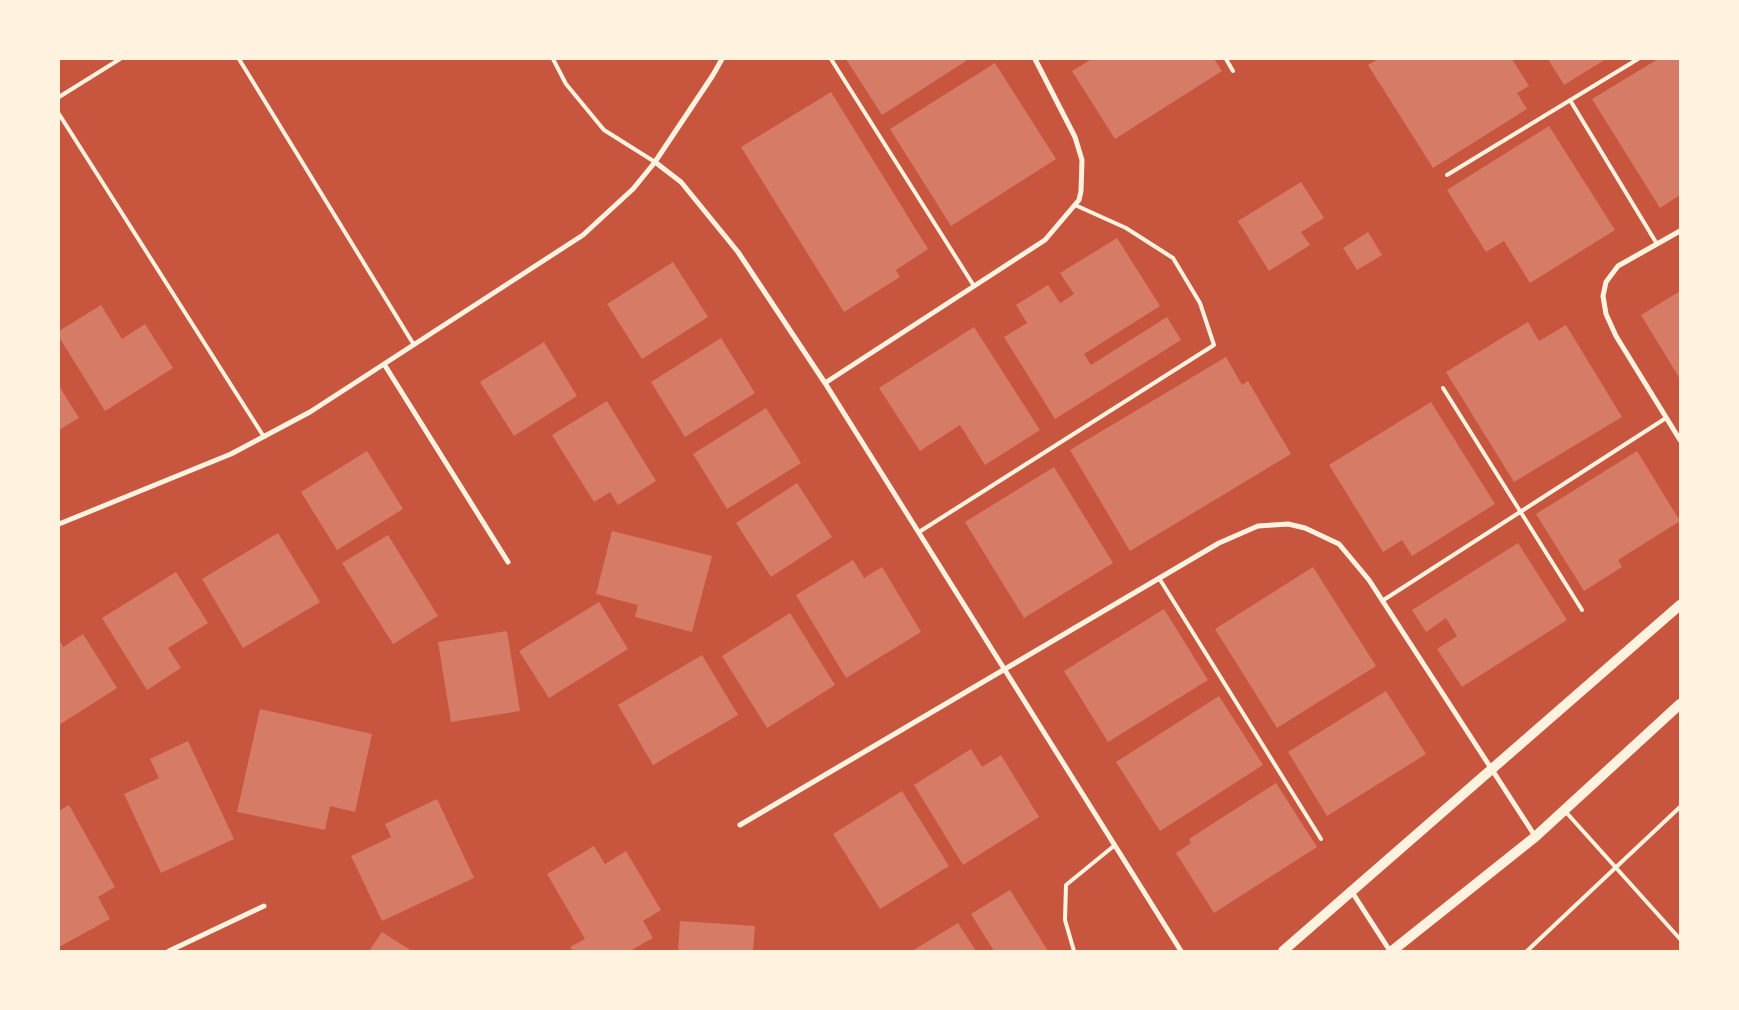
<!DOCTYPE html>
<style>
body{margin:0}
#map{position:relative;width:1739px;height:1010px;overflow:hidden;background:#c8553d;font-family:"Open Sans",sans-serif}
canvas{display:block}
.frame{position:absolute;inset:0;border:60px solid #fff3e0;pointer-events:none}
</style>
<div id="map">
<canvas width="1739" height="1010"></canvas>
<div class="frame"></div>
</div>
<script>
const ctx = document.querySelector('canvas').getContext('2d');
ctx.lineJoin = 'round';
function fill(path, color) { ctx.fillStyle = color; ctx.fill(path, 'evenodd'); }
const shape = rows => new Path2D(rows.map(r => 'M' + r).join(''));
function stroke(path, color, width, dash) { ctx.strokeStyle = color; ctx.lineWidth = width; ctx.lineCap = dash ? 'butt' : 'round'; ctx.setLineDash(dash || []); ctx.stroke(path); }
fill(shape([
 [846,59,969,59,882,115],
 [1092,59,1214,59,1222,71,1115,139,1072,71],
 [1378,59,1512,59,1529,86,1517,93,1527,109,1433,168,1368,65],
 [1548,59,1606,59,1564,85],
 [1658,59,1680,59,1680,195,1660,208,1592,99],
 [995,63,1056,159,951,226,890,129],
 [831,92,928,249,896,270,900,277,844,312,741,147],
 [1549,126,1615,230,1530,283,1504,241,1486,252,1447,190],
 [1301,182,1324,218,1301,232,1310,245,1269,271,1238,221],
 [1368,232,1382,255,1357,270,1343,248],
 [1117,238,1160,306,1084,354,1091,365,1167,317,1181,340,1055,419,1004,337,1027,323,1016,305,1048,285,1060,303,1074,294,1060,273],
 [673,262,708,317,642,359,607,304],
 [1680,291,1680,379,1641,315],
 [101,305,122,339,145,324,173,368,105,411,59,337,59,331],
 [1528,322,1539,341,1566,325,1622,417,1514,482,1446,372],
 [974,327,1040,430,985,465,960,425,920,451,879,388],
 [721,338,755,393,685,437,651,382],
 [544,342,577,396,514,436,480,382],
 [1226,357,1242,385,1248,381,1291,454,1130,551,1070,450],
 [59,386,79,418,59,430],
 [607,401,656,481,618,505,610,492,594,502,552,435],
 [1431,402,1495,504,1412,556,1402,540,1383,552,1329,465],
 [766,408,801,463,727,509,693,454],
 [367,451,403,509,337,550,301,492],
 [1637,451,1680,521,1618,560,1622,567,1584,591,1536,514],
 [1054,467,1113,563,1024,618,965,522],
 [797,483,832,537,771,577,736,523],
 [612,531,712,556,692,632,635,617,638,605,596,594],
 [278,533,320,602,243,648,202,579],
 [388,535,438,616,393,644,342,563],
 [1518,543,1567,620,1462,687,1437,649,1457,636,1446,618,1426,632,1412,610],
 [853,560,864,578,882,567,921,632,846,678,796,595],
 [1313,567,1376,666,1277,728,1215,629],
 [176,572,208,623,168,648,181,668,147,690,102,618],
 [599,602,628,649,549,698,519,651],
 [1164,609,1208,680,1108,742,1064,671],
 [790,613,835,685,767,728,722,656],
 [507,631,520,711,451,722,438,642],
 [83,634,117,688,59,725,59,639,63,647],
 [702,655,738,715,653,765,618,705],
 [1386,691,1426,754,1327,816,1288,752],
 [1219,696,1263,765,1160,831,1116,762],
 [260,709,372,734,355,812,330,806,325,830,237,812],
 [188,741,234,839,161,873,124,794,159,778,150,759],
 [971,749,982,767,1001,755,1039,817,963,865,914,785],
 [1276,783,1317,847,1214,913,1176,853,1191,843,1189,839],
 [902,791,949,866,880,909,833,834],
 [437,799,474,878,382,921,351,856,391,837,385,824],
 [69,805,115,887,98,897,110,919,59,947,59,811],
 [594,846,605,864,626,851,661,910,643,921,653,938,630,951,573,951,570,947,585,939,547,874],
 [1010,890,1048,951,994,951,971,914],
 [680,921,755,926,753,951,678,951],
 [958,923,976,951,912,951],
 [382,932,412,951,369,951]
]), '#d67c66');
stroke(shape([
 [239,59,414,345],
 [553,59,566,84,604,130,655,162],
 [831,59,974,286],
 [1226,59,1233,71],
 [59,97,120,59],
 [1570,100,1657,244],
 [59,114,264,437],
 [1447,175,1638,59],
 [1443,388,1582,610],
 [919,532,1214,345,1200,303,1173,258,1126,228,1075,205],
 [1159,578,1321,839],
 [1382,601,1666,418],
 [1565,811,1680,939],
 [1074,951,1065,920,1066,885,1115,845],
 [1527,951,1680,807]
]), '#fff3e0', 4);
stroke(shape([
 [655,162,681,182,738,252,825,383,1181,951],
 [1680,231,1618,266,1606,282,1603,296,1606,314,1616,336,1680,440],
 [384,364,508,562],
 [825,383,1045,240,1079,200,1081,191,1082,160,1075,137,1035,59],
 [59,524,231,454,310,412,583,235,633,189,655,162,713,75,722,59],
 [740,825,1219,543,1258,526,1288,524,1305,528,1339,544,1369,580,1535,836],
 [1352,892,1390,951],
 [169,951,264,906]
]), '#fff3e0', 5);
stroke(shape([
 [1283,951,1680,605],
 [1392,951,1535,837,1680,704]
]), '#fff3e0', 10);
</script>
